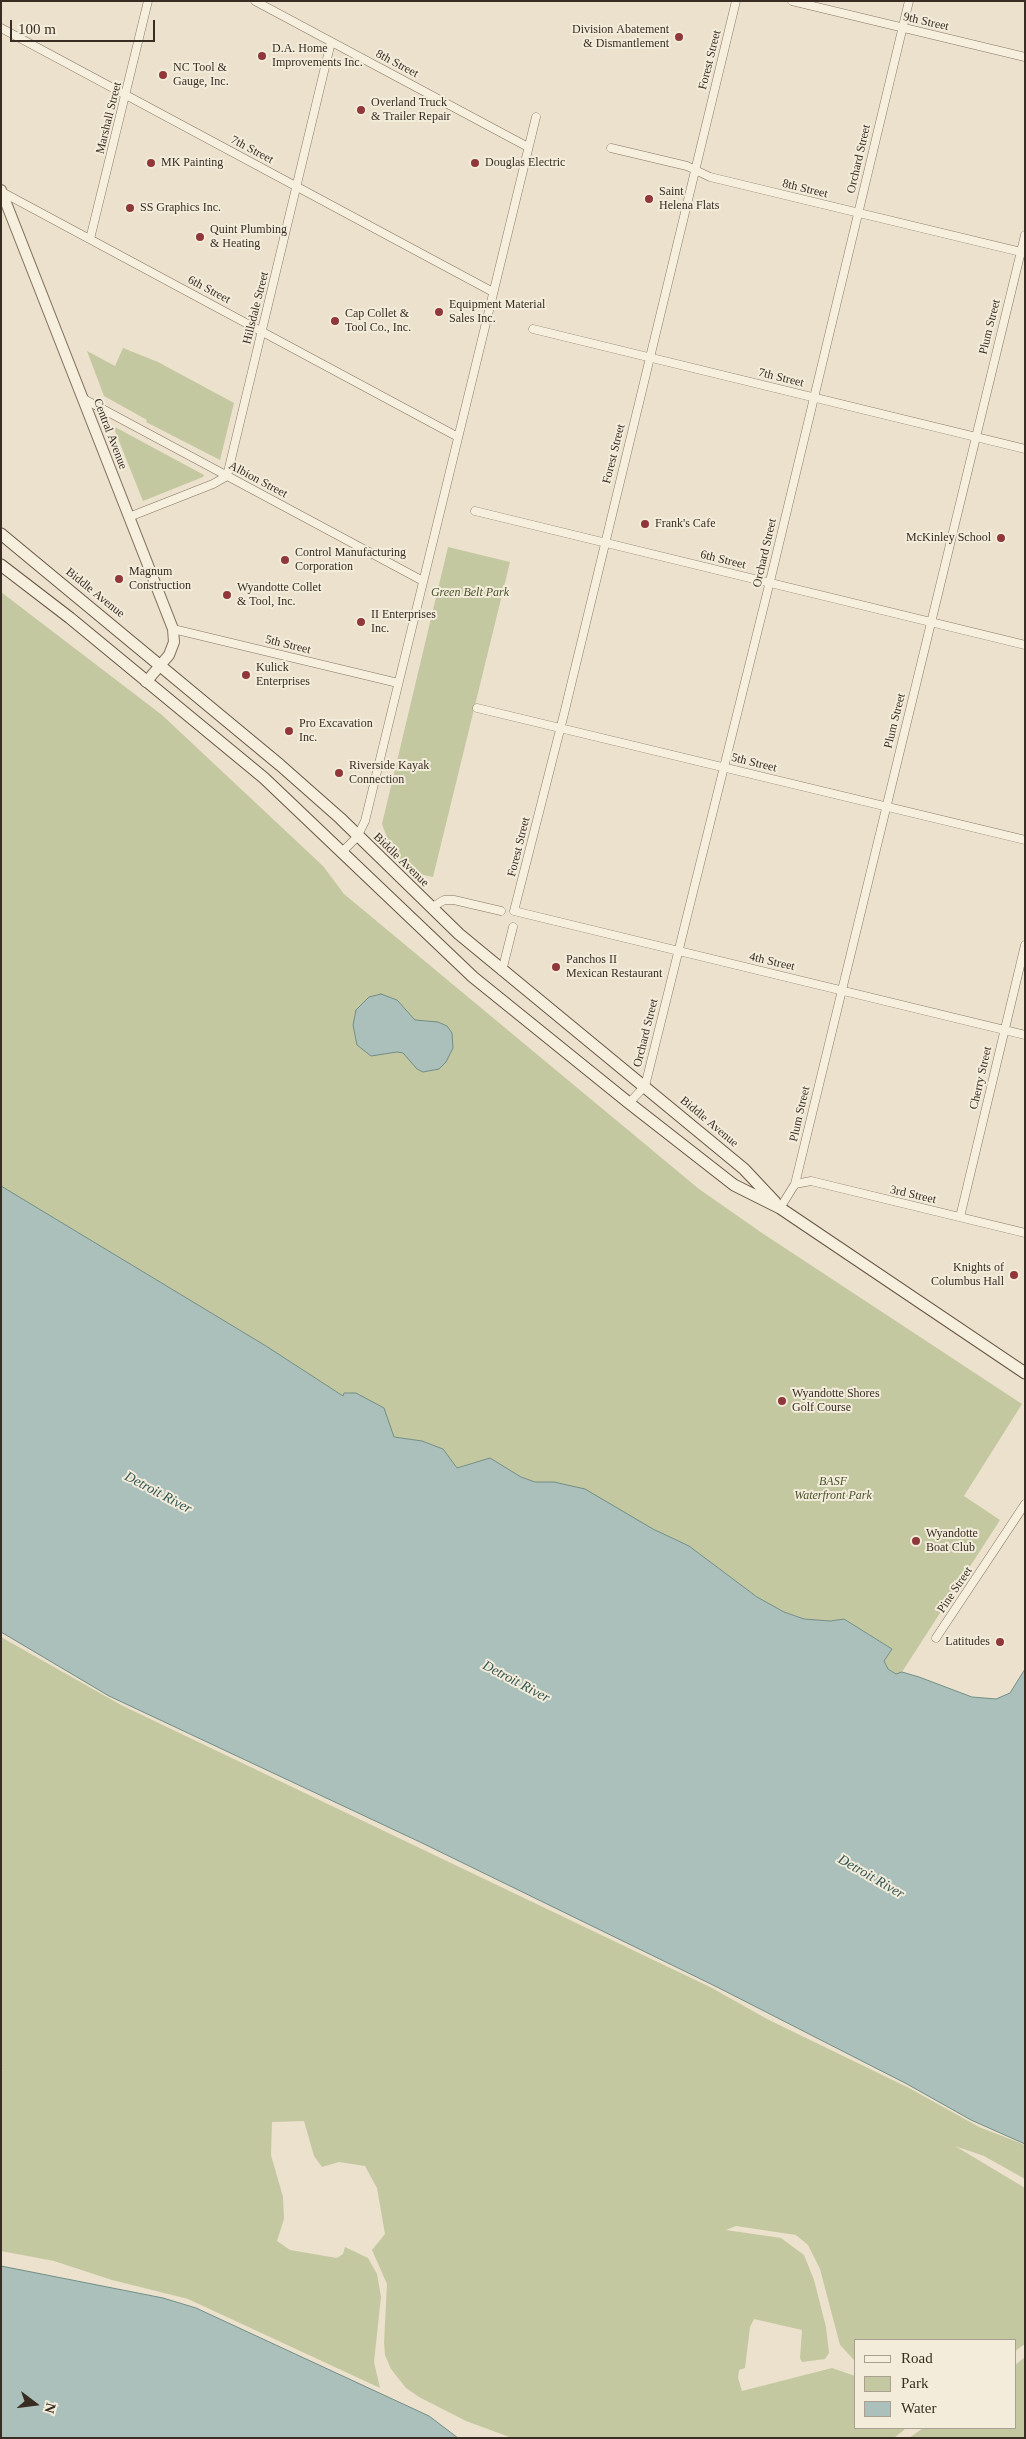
<!DOCTYPE html>
<style>
body{margin:0}
#map{position:relative;width:1026px;height:2439px;overflow:hidden;background:#ebe1cc;font-family:Georgia,serif}
canvas{display:block}
.frame{position:absolute;inset:0;border:2px solid #392d23;pointer-events:none}
.legend{position:absolute;left:854px;top:2339px;width:162px;height:90px;box-sizing:border-box;background:#f3ecdb;border:1px solid #a9a091;margin:0;padding:6px 9px;list-style:none;font-size:15px;color:#392d23}
.legend li{display:flex;align-items:center;gap:10px;height:25px}
.legend b{width:25px;border:1px solid #a9a091}
.north{position:absolute;left:10px;top:2379px;width:50px;height:50px;-webkit-text-stroke:4px #f3ecdb;paint-order:stroke;rotate:105deg;font-size:14px;font-weight:700;line-height:20px;text-align:center;color:#392d23}
.north::after{content:'';display:block;margin:auto;width:18px;height:22px;background:#392d23;clip-path:polygon(50% 0,100% 100%,50% 72%,0 100%)}
.scale{position:absolute;left:10px;top:20px;width:145px;height:22px;box-sizing:border-box;border:2px solid #392d23;border-top:0;padding-left:6px;font-size:15px;line-height:18px;white-space:nowrap;color:#392d23;-webkit-text-stroke:4px #f3ecdb;paint-order:stroke}
</style>
<div id="map">
<canvas width="1026" height="2439"></canvas>
<div class="frame"></div>
<ul class="legend">
<li><b style="height:6px;background:#f6efde"></b>Road</li>
<li><b style="height:14px;background:#c4c8a0"></b>Park</li>
<li><b style="height:14px;background:#abc0ba"></b>Water</li>
</ul>
<div class="north">N</div>
<div class="scale">100 m</div>
</div>
<script>
const ctx = document.querySelector('canvas').getContext('2d');
ctx.lineJoin = 'round';
function fill(path, color) { ctx.fillStyle = color; ctx.fill(path, 'evenodd'); }
const shape = rows => new Path2D(rows.map(r => 'M' + r).join(''));
function stroke(path, color, width, dash) { ctx.strokeStyle = color; ctx.lineWidth = width; ctx.lineCap = dash ? 'butt' : 'round'; ctx.setLineDash(dash || []); ctx.stroke(path); }
function label(font, color, halo, rows, align = 'center') {
  ctx.font = font + ' Georgia,serif'; ctx.lineWidth = 4; ctx.setLineDash([]); ctx.textBaseline = 'middle'; ctx.strokeStyle = halo; ctx.fillStyle = color; for (const [text, x, y, turn = 0] of rows) {
    ctx.save(); ctx.translate(x, y); ctx.rotate((+turn || 0) * Math.PI / 180); ctx.textAlign = isNaN(turn) ? turn : align; if (halo) ctx.strokeText(text, 0, 0); ctx.fillText(text, 0, 0); ctx.restore();
  }
}
fill(shape([
 [123,348,158,362,234,403,220,460,146,422,147,420,104,396,87,351,115,366],
 [113,426,204,475,203,477,143,501],
 [448,547,510,562,433,877,414,873,392,851,382,824],
 [1,592,162,715,323,866,344,894,699,1189,762,1233,1022,1404,964,1496,1000,1520,902,1672,896,1674,888,1669,884,1661,892,1649,844,1619,830,1621,804,1619,784,1612,757,1597,689,1546,554,1482,535,1482,521,1477,490,1458,457,1468,443,1449,422,1441,394,1437,343,1396,266,1346,1,1186],
 [1,1637,121,1705,712,1988,767,2019,909,2088,979,2127,1025,2145,1025,2179,984,2156,955,2146,1025,2188,1025,2344,1015,2351,1015,2340,855,2340,855,2361,840,2345,820,2269,808,2245,796,2235,736,2226,726,2230,781,2238,804,2255,814,2280,826,2327,829,2353,825,2359,802,2362,800,2358,802,2330,754,2319,750,2327,745,2368,739,2370,738,2378,742,2391,832,2368,855,2376,855,2428,905,2428,904,2430,894,2438,512,2438,466,2421,419,2397,406,2388,391,2369,385,2355,384,2343,387,2284,372,2250,385,2234,377,2188,365,2166,339,2162,322,2167,314,2156,304,2121,272,2122,271,2155,283,2197,284,2219,277,2241,290,2250,337,2258,343,2254,345,2247,368,2258,377,2274,381,2297,374,2362,380,2388,188,2299,112,2280,54,2261,1,2251,1,2071,3,2071,1,2069],
 [1025,2357,1025,2438,909,2438,923,2428,1015,2428,1015,2365]
]), '#c4c8a0');
const water = shape([
 [381,994,397,1000,415,1020,438,1022,447,1026,452,1033,453,1048,446,1062,439,1069,423,1072,417,1069,403,1053,397,1052,371,1056,357,1045,353,1025,356,1010,369,997,381,994],
 [1,1186,266,1346,343,1396,344,1393,356,1393,384,1408,394,1437,422,1441,443,1449,457,1468,490,1458,521,1477,535,1482,554,1482,585,1489,653,1529,689,1546,757,1597,784,1612,804,1619,830,1621,844,1619,892,1649,884,1661,888,1669,896,1674,902,1672,919,1677,972,1697,996,1699,1010,1693,1025,1669,1025,2144,971,2120,907,2084,717,1987,420,1842,109,1696,1,1632,1,1186],
 [1,2266,163,2298,196,2308,429,2416,458,2438,1,2438,1,2266]
]);
fill(water, '#abc0ba');
stroke(water, '#728e87', 1);
const minor = shape([
 [255,1,528,147],
 [736,1,564,714,514,911,1025,1035],
 [792,1,1025,57],
 [1,28,493,292],
 [611,148,687,166,710,177,1025,253],
 [2,192,458,437],
 [90,239,148,1],
 [533,329,1025,449],
 [82,398,423,581],
 [475,511,1025,645],
 [129,517,213,484,227,476,331,42],
 [173,629,398,683],
 [477,708,1025,840],
 [342,852,357,837,365,821,536,117],
 [431,908,444,900,454,900,501,911],
 [502,971,513,927],
 [629,1103,645,1086,773,569,909,1],
 [795,1184,811,1181,1025,1233],
 [780,1208,795,1184,1025,235],
 [960,1217,1025,945],
 [936,1638,1025,1504]
]);
const tertiary = shape([
 [1,190,173,629,174,642,169,655,146,682]
]);
const secondary = shape([
 [1,534,280,765,340,818,459,934,744,1169,775,1202],
 [1,565,70,618,264,778,473,977,629,1103,734,1185,780,1208,1025,1373]
]);
stroke(minor, '#867461', 9);
stroke(tertiary, '#867461', 12);
stroke(secondary, '#685644', 13);
stroke(minor, '#f6efde', 8);
stroke(tertiary, '#f6efde', 10);
stroke(secondary, '#f6efde', 11);
for (const [x, y, r, color] of [
 [679,37,5,"#8f3739"],
 [262,56,5,"#8f3739"],
 [163,75,5,"#8f3739"],
 [361,110,5,"#8f3739"],
 [151,163,5,"#8f3739"],
 [475,163,5,"#8f3739"],
 [649,199,5,"#8f3739"],
 [130,208,5,"#8f3739"],
 [200,237,5,"#8f3739"],
 [439,312,5,"#8f3739"],
 [335,321,5,"#8f3739"],
 [645,524,5,"#8f3739"],
 [1001,538,5,"#8f3739"],
 [285,560,5,"#8f3739"],
 [119,579,5,"#8f3739"],
 [227,595,5,"#8f3739"],
 [361,622,5,"#8f3739"],
 [246,675,5,"#8f3739"],
 [289,731,5,"#8f3739"],
 [339,773,5,"#8f3739"],
 [556,967,5,"#8f3739"],
 [1014,1275,5,"#8f3739"],
 [782,1401,5,"#8f3739"],
 [916,1541,5,"#8f3739"],
 [1000,1642,5,"#8f3739"]
]) { const dot = new Path2D(); dot.arc(x, y, r, 0, 2 * Math.PI); ctx.fillStyle = color; ctx.fill(dot); stroke(dot, '#f3ecdb', 2); }
label('12px', '#392d23', '#f3ecdb', [
 ["9th Street",926,22,13],
 ["Forest Street",710,60,-76],
 ["8th Street",397,64,28],
 ["Marshall Street",109,118,-76],
 ["7th Street",252,150,28],
 ["Orchard Street",859,159,-77],
 ["8th Street",805,189,14],
 ["6th Street",209,290,28],
 ["Hillsdale Street",256,308,-76],
 ["Plum Street",990,327,-76],
 ["7th Street",781,378,14],
 ["Central Avenue",110,434,69],
 ["Forest Street",614,454,-76],
 ["Albion Street",258,480,28],
 ["Orchard Street",765,553,-77],
 ["6th Street",723,560,14],
 ["Biddle Avenue",95,593,39],
 ["5th Street",288,645,14],
 ["Plum Street",895,721,-76],
 ["5th Street",754,763,14],
 ["Forest Street",519,847,-76],
 ["Biddle Avenue",401,860,44],
 ["4th Street",772,962,13],
 ["Orchard Street",646,1033,-76],
 ["Cherry Street",981,1078,-77],
 ["Plum Street",800,1114,-77],
 ["Biddle Avenue",709,1122,40],
 ["3rd Street",913,1195,13],
 ["Pine Street",955,1590,-56]
]);
label('12px', '#392d23', '#f3ecdb', [
 ["Division Abatement",669,30,"right"],
 ["& Dismantlement",669,44,"right"],
 ["D.A. Home",272,49],
 ["Improvements Inc.",272,63],
 ["NC Tool &",173,68],
 ["Gauge, Inc.",173,82],
 ["Overland Truck",371,103],
 ["& Trailer Repair",371,117],
 ["MK Painting",161,163],
 ["Douglas Electric",485,163],
 ["Saint",659,192],
 ["Helena Flats",659,206],
 ["SS Graphics Inc.",140,208],
 ["Quint Plumbing",210,230],
 ["& Heating",210,244],
 ["Equipment Material",449,305],
 ["Sales Inc.",449,319],
 ["Cap Collet &",345,314],
 ["Tool Co., Inc.",345,328],
 ["Frank's Cafe",655,524],
 ["McKinley School",991,538,"right"],
 ["Control Manufacturing",295,553],
 ["Corporation",295,567],
 ["Magnum",129,572],
 ["Construction",129,586],
 ["Wyandotte Collet",237,588],
 ["& Tool, Inc.",237,602],
 ["II Enterprises",371,615],
 ["Inc.",371,629],
 ["Kulick",256,668],
 ["Enterprises",256,682],
 ["Pro Excavation",299,724],
 ["Inc.",299,738],
 ["Riverside Kayak",349,766],
 ["Connection",349,780],
 ["Panchos II",566,960],
 ["Mexican Restaurant",566,974],
 ["Knights of",1004,1268,"right"],
 ["Columbus Hall",1004,1282,"right"],
 ["Wyandotte Shores",792,1394],
 ["Golf Course",792,1408],
 ["Wyandotte",926,1534],
 ["Boat Club",926,1548],
 ["Latitudes",990,1642,"right"]
], 'left');
label('italic 12px', '#4a532c', '#f3ecdb', [
 ["Green Belt Park",470,593],
 ["BASF",833,1482],
 ["Waterfront Park",833,1496]
]);
label('italic 14px', '#345754', '#f3ecdb', [
 ["Detroit River",158,1493,28],
 ["Detroit River",516,1682,28],
 ["Detroit River",871,1877,30]
]);
</script>
